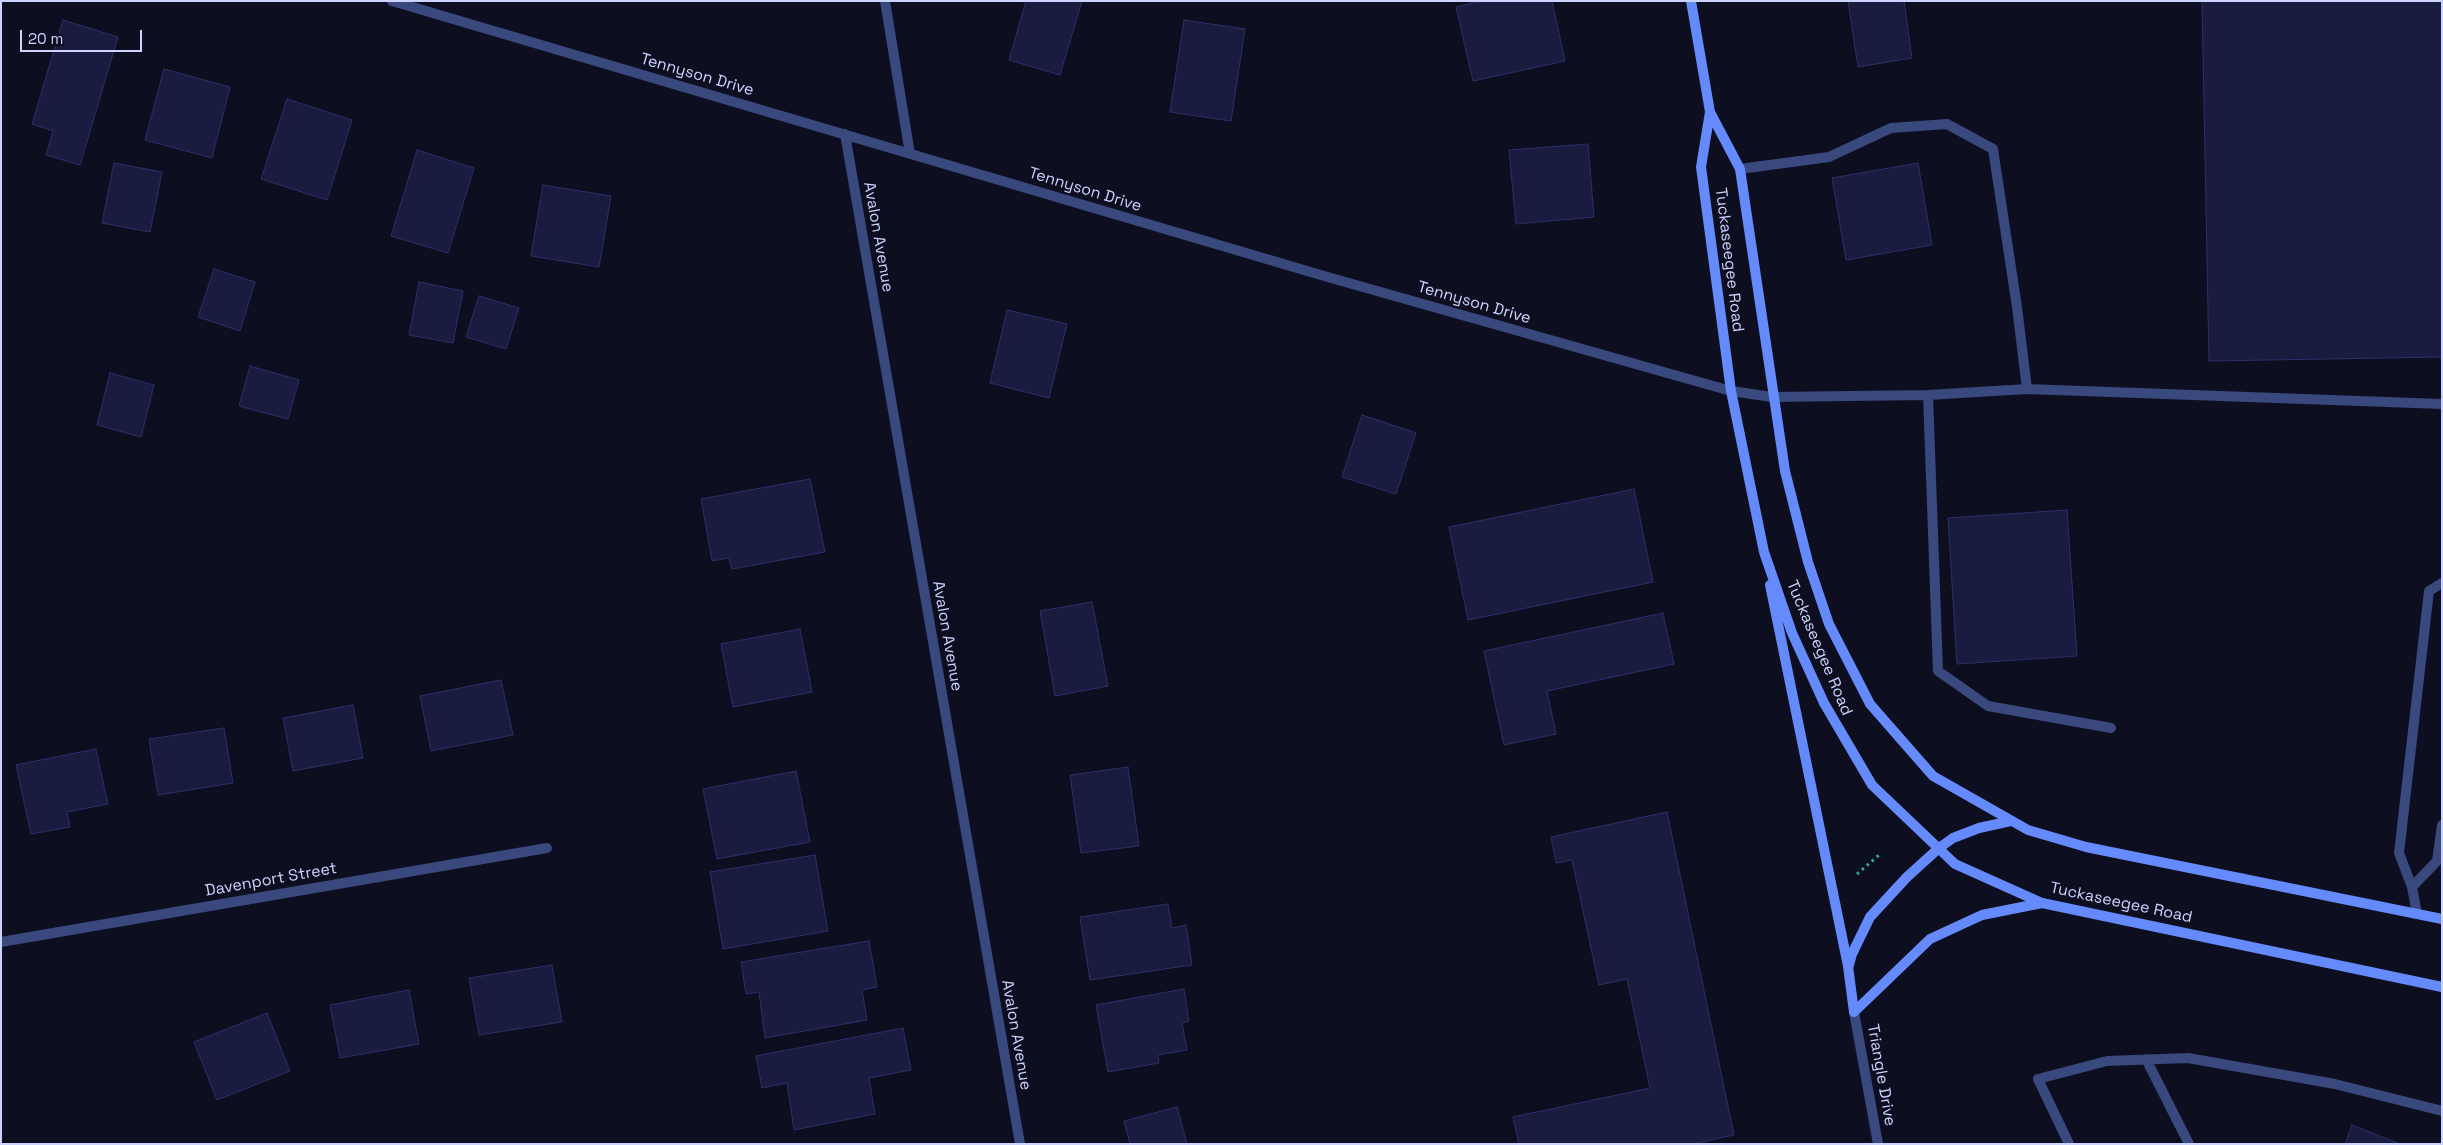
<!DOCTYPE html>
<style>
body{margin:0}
#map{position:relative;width:2443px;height:1145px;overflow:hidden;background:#0d0e1f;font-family:"Space Grotesk",sans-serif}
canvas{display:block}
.frame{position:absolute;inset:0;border:2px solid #cbd3fe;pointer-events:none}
.scale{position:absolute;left:20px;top:30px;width:122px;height:22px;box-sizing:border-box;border:2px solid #cbd3fe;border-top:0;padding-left:6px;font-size:15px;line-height:18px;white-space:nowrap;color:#cbd3fe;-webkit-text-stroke:4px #0d0e1f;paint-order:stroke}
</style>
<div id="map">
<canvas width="2443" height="1145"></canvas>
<div class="frame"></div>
<div class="scale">20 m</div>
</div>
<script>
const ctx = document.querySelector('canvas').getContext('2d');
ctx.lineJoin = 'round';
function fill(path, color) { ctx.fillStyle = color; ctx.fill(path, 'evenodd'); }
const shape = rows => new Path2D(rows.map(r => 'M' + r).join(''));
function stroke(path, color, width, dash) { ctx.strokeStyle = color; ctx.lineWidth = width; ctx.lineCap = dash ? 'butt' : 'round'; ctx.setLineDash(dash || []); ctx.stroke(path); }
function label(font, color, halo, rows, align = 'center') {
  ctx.font = font + ' "Space Grotesk",sans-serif'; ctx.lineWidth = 4; ctx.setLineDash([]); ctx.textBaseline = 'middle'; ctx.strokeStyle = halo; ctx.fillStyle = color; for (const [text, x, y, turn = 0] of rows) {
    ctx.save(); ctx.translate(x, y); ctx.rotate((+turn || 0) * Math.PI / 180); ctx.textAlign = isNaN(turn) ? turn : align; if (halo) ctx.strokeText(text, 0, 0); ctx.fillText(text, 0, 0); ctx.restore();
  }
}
const building = shape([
 [1026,1,1082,1,1060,75,1009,60,1026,1],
 [1481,1,1552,1,1565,61,1473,81,1456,7,1481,1],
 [1848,1,1904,1,1912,58,1858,67,1848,1],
 [2202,1,2442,1,2442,357,2209,361,2202,1],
 [63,20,118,37,80,165,46,155,53,131,32,124,63,20],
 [1184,20,1245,29,1231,121,1170,112,1184,20],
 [164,69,230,87,212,158,145,140,164,69],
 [287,99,352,120,327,200,261,179,287,99],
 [1588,144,1594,217,1516,224,1509,150,1588,144],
 [417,150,474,168,448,253,391,236,417,150],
 [114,163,162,172,150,232,102,223,114,163],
 [1918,163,1932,245,1846,260,1832,178,1918,163],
 [543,185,611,196,599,267,531,256,543,185],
 [214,269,255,282,240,331,198,317,214,269],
 [419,282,463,291,453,343,409,335,419,282],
 [479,296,519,308,506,349,466,337,479,296],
 [1007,310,1067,324,1049,398,990,383,1007,310],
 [250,366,299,380,288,419,239,406,250,366],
 [110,373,154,385,141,437,97,425,110,373],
 [1362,415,1416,433,1396,494,1342,477,1362,415],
 [810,479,825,552,732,569,729,558,712,561,701,499,810,479],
 [1634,489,1653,582,1468,620,1449,527,1634,489],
 [2067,510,2077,656,1957,664,1948,518,2067,510],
 [1092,602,1108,686,1055,696,1040,611,1092,602],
 [1663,613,1674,664,1547,691,1556,734,1504,745,1484,651,1663,613],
 [800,629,812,692,733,707,721,644,800,629],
 [501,680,513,735,431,751,420,696,501,680],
 [353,705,363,758,293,771,283,718,353,705],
 [224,728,233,783,158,795,149,739,224,728],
 [96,749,108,804,67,812,70,827,31,834,16,765,96,749],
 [1128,767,1139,846,1081,853,1070,775,1128,767],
 [796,771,810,842,717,859,703,789,796,771],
 [1667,812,1734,1135,1692,1144,1519,1144,1513,1117,1650,1088,1627,979,1599,985,1572,860,1556,863,1551,837,1667,812],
 [815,855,828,931,723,949,710,872,815,855],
 [1168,904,1172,928,1186,925,1192,965,1090,980,1080,917,1168,904],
 [869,941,877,987,862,990,867,1020,765,1038,759,992,746,994,741,962,869,941],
 [552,965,562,1022,479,1035,469,978,552,965],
 [1184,989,1189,1021,1182,1023,1187,1050,1158,1055,1159,1063,1108,1072,1096,1005,1184,989],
 [409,990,419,1044,340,1058,330,1005,409,990],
 [267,1013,290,1071,217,1100,194,1042,267,1013],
 [903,1028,911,1070,869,1078,875,1114,794,1130,787,1083,762,1088,756,1056,903,1028],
 [1177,1107,1187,1144,1130,1144,1124,1121,1177,1107],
 [2352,1125,2400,1144,2345,1144,2352,1125]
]);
fill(building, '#191c3f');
stroke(building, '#2c306a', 1);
stroke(shape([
 [1857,874,1879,855]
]), '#30ad84', 3, [2.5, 4]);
stroke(shape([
 [1740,169,1829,157,1891,128,1947,124,1993,149,2017,307,2027,389],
 [1928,395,1938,671,1988,706,2111,728],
 [1772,397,1928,395,2027,389,2442,404],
 [2412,887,2437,861,2442,825],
 [2417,914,2412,887,2399,853,2429,591,2442,583],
 [2146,1059,2189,1144],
 [2038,1079,2107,1061,2188,1058,2335,1084,2442,1111]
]), '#39487d', 10);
stroke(shape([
 [392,1,1331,278,1731,391,1772,397],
 [885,1,910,154],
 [845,134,1020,1144],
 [1,942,547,848],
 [1854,1012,1878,1144],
 [2038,1079,2069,1144]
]), '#39487d', 10);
stroke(shape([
 [1691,1,1710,112,1740,169,1785,471,1808,562,1829,624,1870,704,1933,776,2028,830,2086,847,2442,919],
 [1710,112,1701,167,1731,391,1764,552,1792,633,1824,703,1872,785,1955,864,2042,903,2442,987],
 [1770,585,1848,966,1854,1012],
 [1849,965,1852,954,1870,917,1907,877,1939,848,1953,838,1979,828,2011,821],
 [1854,1012,1930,939,1982,915,2042,903]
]), '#658afb', 10);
label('16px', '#cbd3fe', '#0d0e1f', [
 ["Tennyson Drive",697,75,16],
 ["Tennyson Drive",1085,190,17],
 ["Avalon Avenue",878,237,80],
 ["Tuckaseegee Road",1729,260,83],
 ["Tennyson Drive",1474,303,16],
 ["Avalon Avenue",947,636,80],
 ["Tuckaseegee Road",1819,648,67],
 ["Davenport Street",271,880,-10],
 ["Tuckaseegee Road",2121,903,12],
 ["Avalon Avenue",1016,1035,80],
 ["Triangle Drive",1881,1075,80]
]);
</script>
